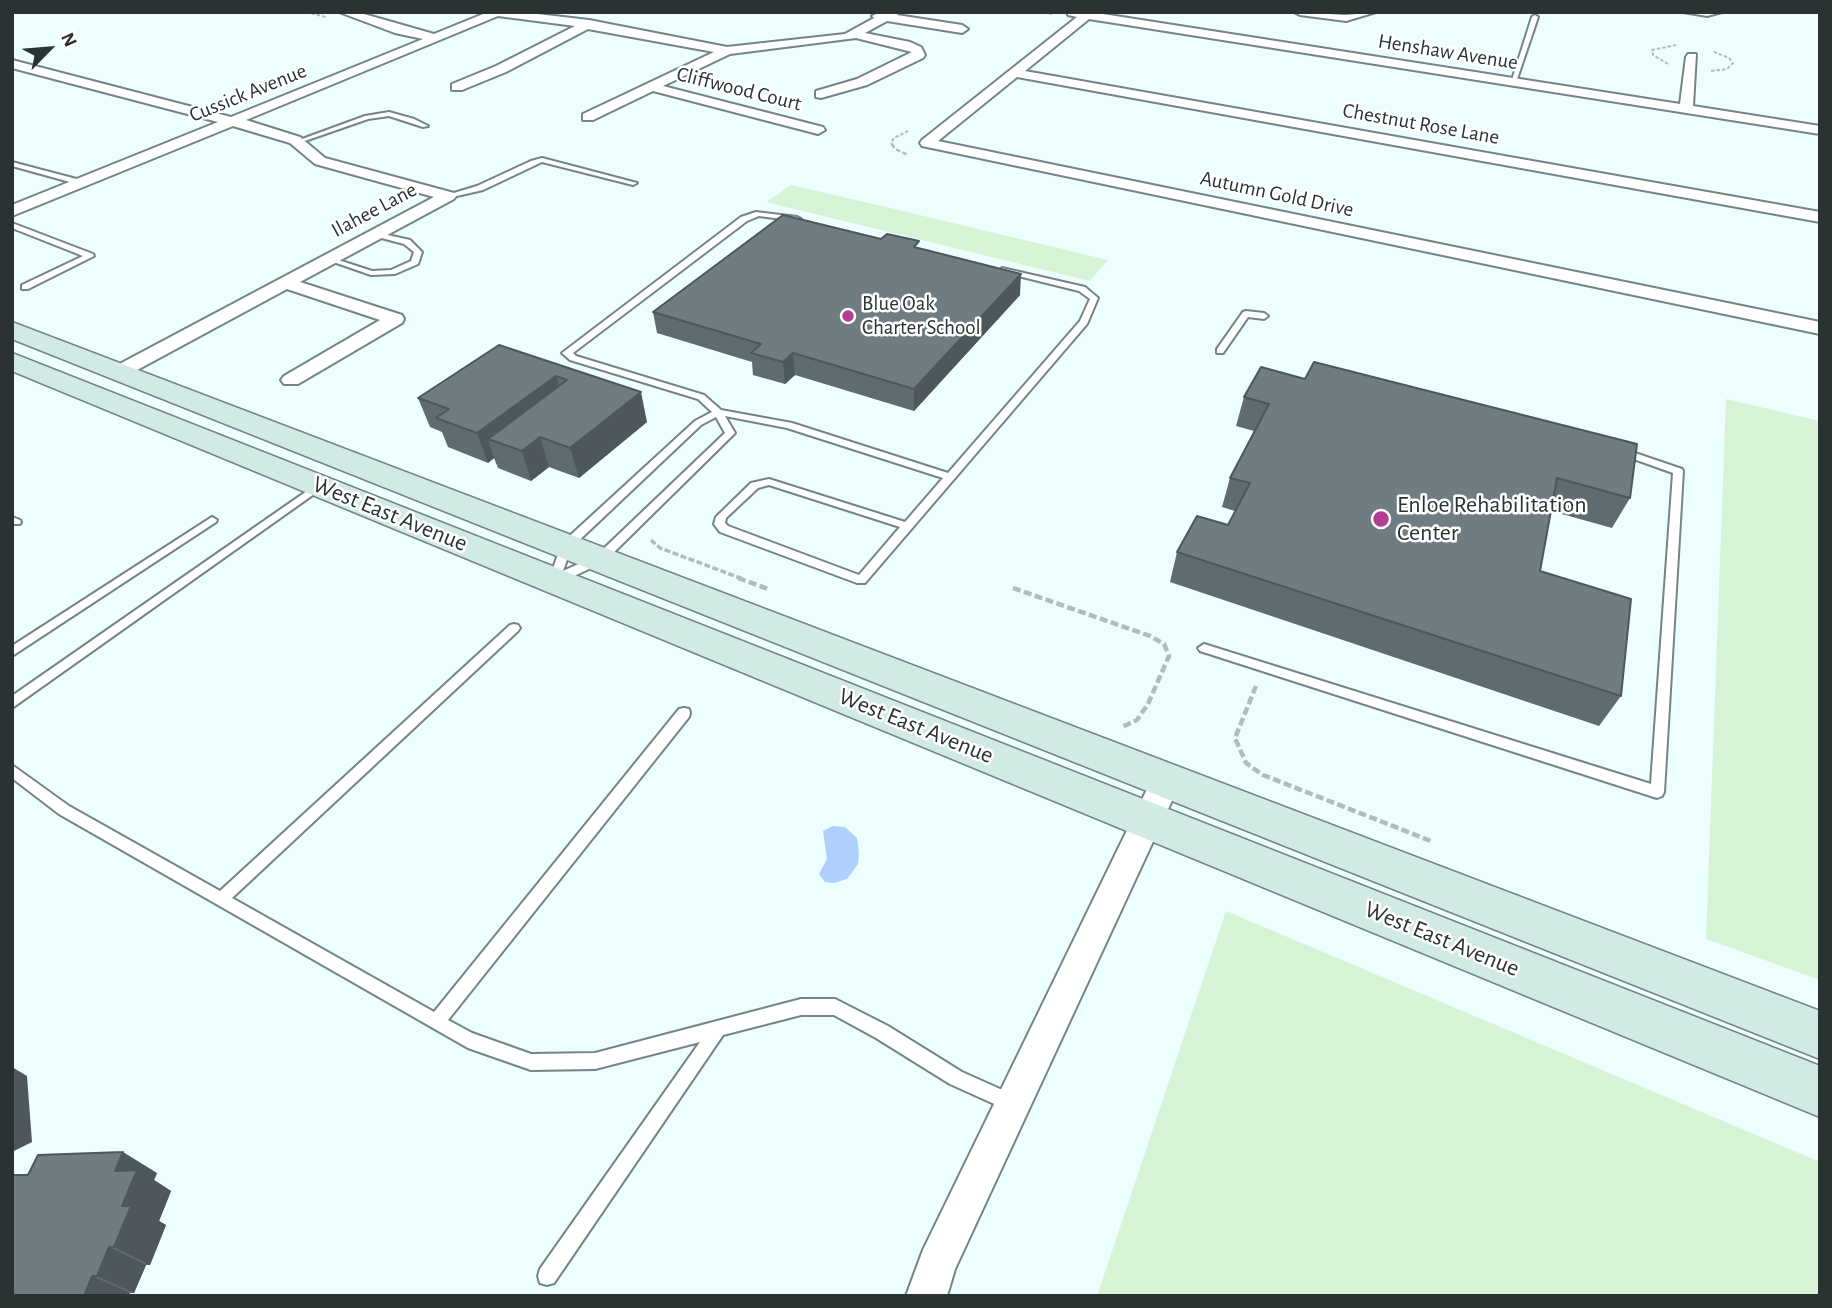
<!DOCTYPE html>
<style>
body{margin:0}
#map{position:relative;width:1832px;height:1308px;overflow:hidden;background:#edfeff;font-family:"Alegreya Sans",sans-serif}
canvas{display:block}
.frame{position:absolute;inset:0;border:14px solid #2b3232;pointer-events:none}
.north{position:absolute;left:14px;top:14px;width:70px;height:70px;-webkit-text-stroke:5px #fff;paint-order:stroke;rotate:65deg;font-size:19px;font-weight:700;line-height:28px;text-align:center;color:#2b3232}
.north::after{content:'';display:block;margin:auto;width:24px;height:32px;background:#2b3232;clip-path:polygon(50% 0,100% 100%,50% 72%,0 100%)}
</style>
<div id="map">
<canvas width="1832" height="1308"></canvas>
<div class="frame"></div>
<div class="north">N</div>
</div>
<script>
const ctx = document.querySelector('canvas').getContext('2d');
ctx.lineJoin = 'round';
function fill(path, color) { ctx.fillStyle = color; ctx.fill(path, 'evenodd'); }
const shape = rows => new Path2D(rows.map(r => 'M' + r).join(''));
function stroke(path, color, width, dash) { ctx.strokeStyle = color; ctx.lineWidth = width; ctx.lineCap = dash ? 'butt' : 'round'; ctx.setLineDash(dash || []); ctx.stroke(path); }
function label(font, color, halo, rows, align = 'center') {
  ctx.font = font + ' "Alegreya Sans",sans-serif'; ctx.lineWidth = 5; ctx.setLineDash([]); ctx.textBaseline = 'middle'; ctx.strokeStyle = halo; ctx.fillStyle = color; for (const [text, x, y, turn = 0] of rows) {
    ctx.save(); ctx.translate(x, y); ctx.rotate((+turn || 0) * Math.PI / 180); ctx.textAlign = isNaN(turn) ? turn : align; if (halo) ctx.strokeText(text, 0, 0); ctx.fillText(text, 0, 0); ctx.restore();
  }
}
fill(shape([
 [791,185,907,212,1108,260,1090,281,766,202],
 [1726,399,1820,421,1820,980,1706,939],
 [1226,911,1820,1162,1820,1296,1097,1296]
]), '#d6f3d6');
fill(shape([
 [833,826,845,827,857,838,859,853,858,864,847,879,834,883,825,882,819,874,827,859,823,831]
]), '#afd0ff');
const lane = shape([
 [1683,12,1722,12,1707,16,1683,12],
 [1535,15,1538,17,1516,82,1511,83,1532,17,1535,15],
 [389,112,414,119,428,126,423,127,389,116,368,119,299,143,294,142,365,116,389,112],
 [542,158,637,183,633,185,542,162,483,190,448,198,444,196,477,186,531,161,542,158],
 [12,162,84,181,85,183,81,185,12,166,12,162],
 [756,212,797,217,801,219,797,221,759,216,747,221,573,353,576,356,704,395,721,410,792,423,948,473,1080,321,1090,299,1079,291,1002,272,1002,268,1085,287,1098,298,1087,324,865,583,857,583,720,532,714,524,716,517,751,483,769,479,905,522,943,478,787,428,725,416,735,433,733,435,604,562,559,583,551,583,549,580,562,543,695,421,712,412,698,399,570,360,562,353,741,217,756,212],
 [716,417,725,433,596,556,563,571,571,548,701,425,716,417],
 [769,485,900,527,859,575,728,526,725,523,726,518,758,488,769,485],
 [12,223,93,254,94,256,28,289,22,289,22,285,83,256,12,228,12,223],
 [374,232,410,240,422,252,418,264,395,274,371,275,325,259,329,257,372,271,391,270,411,261,414,252,404,244,374,236,374,232],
 [1246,311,1264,313,1268,316,1264,319,1248,317,1223,353,1217,353,1217,349,1243,312,1246,311],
 [1635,453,1682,469,1683,471,1664,792,1662,796,1657,798,1200,651,1198,648,1204,644,1651,784,1673,473,1631,458,1631,454,1635,453],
 [320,482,325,485,324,487,12,708,12,696,320,482],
 [12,517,20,520,21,522,20,524,12,524,12,517],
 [212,517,217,520,216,522,12,656,12,646,212,517],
 [514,624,518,625,520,628,518,631,232,898,434,1012,679,709,684,708,689,709,690,713,689,717,448,1020,472,1033,531,1054,595,1053,801,999,835,999,888,1026,962,1072,1018,1097,1021,1103,1018,1109,1012,1112,950,1084,876,1038,834,1015,801,1015,723,1035,554,1283,547,1285,540,1283,538,1276,540,1269,700,1042,595,1069,531,1070,468,1048,59,814,12,778,12,765,69,806,220,891,510,625,514,624]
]);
const street = shape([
 [339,12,357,12,434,34,488,12,520,12,589,20,727,47,845,34,874,18,872,16,878,13,901,12,897,15,962,25,968,29,962,33,887,21,865,33,910,42,921,47,925,55,923,58,867,85,821,98,816,97,816,91,857,79,912,52,856,38,730,54,663,86,823,127,825,130,818,134,653,91,593,120,583,120,583,114,714,52,588,29,506,72,462,90,452,90,452,84,496,66,575,26,498,16,246,120,300,137,325,158,454,193,456,196,454,199,300,282,402,315,404,319,402,323,298,384,284,384,281,380,284,376,380,320,287,289,126,376,112,376,109,372,112,368,434,197,315,164,290,143,233,126,12,216,12,205,218,122,12,68,12,60,231,117,423,39,395,33,339,12],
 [1090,12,1680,104,1686,57,1688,54,1696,54,1693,106,1820,126,1820,134,1089,19,1025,71,1820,212,1820,222,1017,77,938,141,1820,322,1820,334,922,146,920,143,922,140,1077,17,1068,15,1067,12,1090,12],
 [1294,12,1346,15,1376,12,1346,21,1300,15,1294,12],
 [1166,769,1176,773,1181,781,955,1269,947,1296,906,1296,923,1250,1151,781,1156,773,1166,769]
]);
const secondary = shape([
 [12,322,1820,1011,1820,1059,12,339,12,322],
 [12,353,1820,1066,1820,1117,12,371,12,353]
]);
stroke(lane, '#758485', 4);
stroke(street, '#758485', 4);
stroke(secondary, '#758485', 3);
stroke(shape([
 [306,12,326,17],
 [1038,12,1052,14],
 [1668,64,1653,55,1652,50,1676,45],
 [1711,71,1727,69,1733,63,1729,58,1712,51],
 [893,146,891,143,894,138,908,131]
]), '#aebcbc', 2, [3.5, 2]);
stroke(shape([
 [892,144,895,149,908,155]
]), '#aebcbc', 2.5, [4.5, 2.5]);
stroke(shape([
 [651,540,660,548,743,579]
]), '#aebcbc', 3.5, [6, 2.5]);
stroke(shape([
 [738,578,768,589],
 [1013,588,1150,636,1164,644,1169,656,1148,704,1137,720,1122,727],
 [1256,686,1235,738,1246,763,1263,775,1431,841]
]), '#aebcbc', 4.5, [8, 3.5]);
fill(lane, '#fff');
fill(street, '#fff');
fill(secondary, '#d1ebe4');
fill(shape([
 [919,248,1020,295,914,411,795,375,785,384,753,375,752,362,657,333,653,312],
 [499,345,647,422,579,478,549,467,531,481,498,468,494,458,488,463,448,447,442,432,430,427,418,398],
 [1261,367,1630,498,1612,528,1551,511,1540,571,1621,696,1599,726,1170,582,1177,552,1228,525,1235,511,1222,507,1230,478,1254,431,1236,426,1244,397],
 [157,1173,154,1180,171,1191,159,1221,166,1225,150,1265,146,1265,134,1293,12,1296]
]), '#5f6b70');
fill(shape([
 [1021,274,1020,295,914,411,914,389],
 [793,353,795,375,785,384,783,362],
 [556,376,564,405,488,439,494,458,488,463,477,433],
 [641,392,647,422,579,478,570,448],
 [540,437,549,467,531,481,522,451],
 [12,1067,27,1076,32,1142,12,1152],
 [123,1152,157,1173,154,1180,171,1191,159,1221,166,1225,150,1265,114,1247,122,1206,115,1171],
 [109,1247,146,1265,134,1293,97,1276],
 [92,1276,130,1293,129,1296,84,1296]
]), '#4e575b');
const building = shape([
 [783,215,881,239,887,234,919,241,914,247,1021,274,914,389,793,353,783,362,751,353,761,344,653,312,783,215],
 [499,345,641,392,570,448,540,437,522,451,488,439,567,380,556,376,477,433,436,418,449,409,418,398,499,345],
 [1314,362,1637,444,1630,498,1557,478,1540,571,1631,599,1621,696,1177,552,1197,516,1228,525,1250,483,1230,478,1269,404,1244,397,1261,367,1305,379,1314,362],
 [123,1152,115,1171,137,1170,122,1206,131,1206,114,1247,109,1247,97,1276,92,1276,84,1296,12,1296,12,1175,28,1175,38,1155,123,1152]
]);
fill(building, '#6f7c82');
stroke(building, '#4e575b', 2);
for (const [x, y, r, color] of [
 [848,316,7,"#b33d93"],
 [1381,519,9,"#b33d93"]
]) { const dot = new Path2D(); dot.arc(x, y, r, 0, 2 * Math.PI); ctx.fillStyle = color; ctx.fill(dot); stroke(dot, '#fff', 2.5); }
label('21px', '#2b3232', '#fff', [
 ["Henshaw Avenue",1448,52,9],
 ["Cliffwood Court",739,89,14],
 ["Cussick Avenue",248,93,-22],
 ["Chestnut Rose Lane",1421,124,10],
 ["Autumn Gold Drive",1277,194,12],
 ["Ilahee Lane",374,210,-28]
]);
label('21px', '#2b3232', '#fff', [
 ["Blue Oak",862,304],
 ["Charter School",862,328]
], 'left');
label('24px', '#2b3232', '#fff', [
 ["Enloe Rehabilitation",1397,505],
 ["Center",1397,533]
], 'left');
label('24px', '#2b3232', '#fff', [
 ["West East Avenue",390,514,22],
 ["West East Avenue",916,726,22],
 ["West East Avenue",1442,939,22]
]);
</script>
